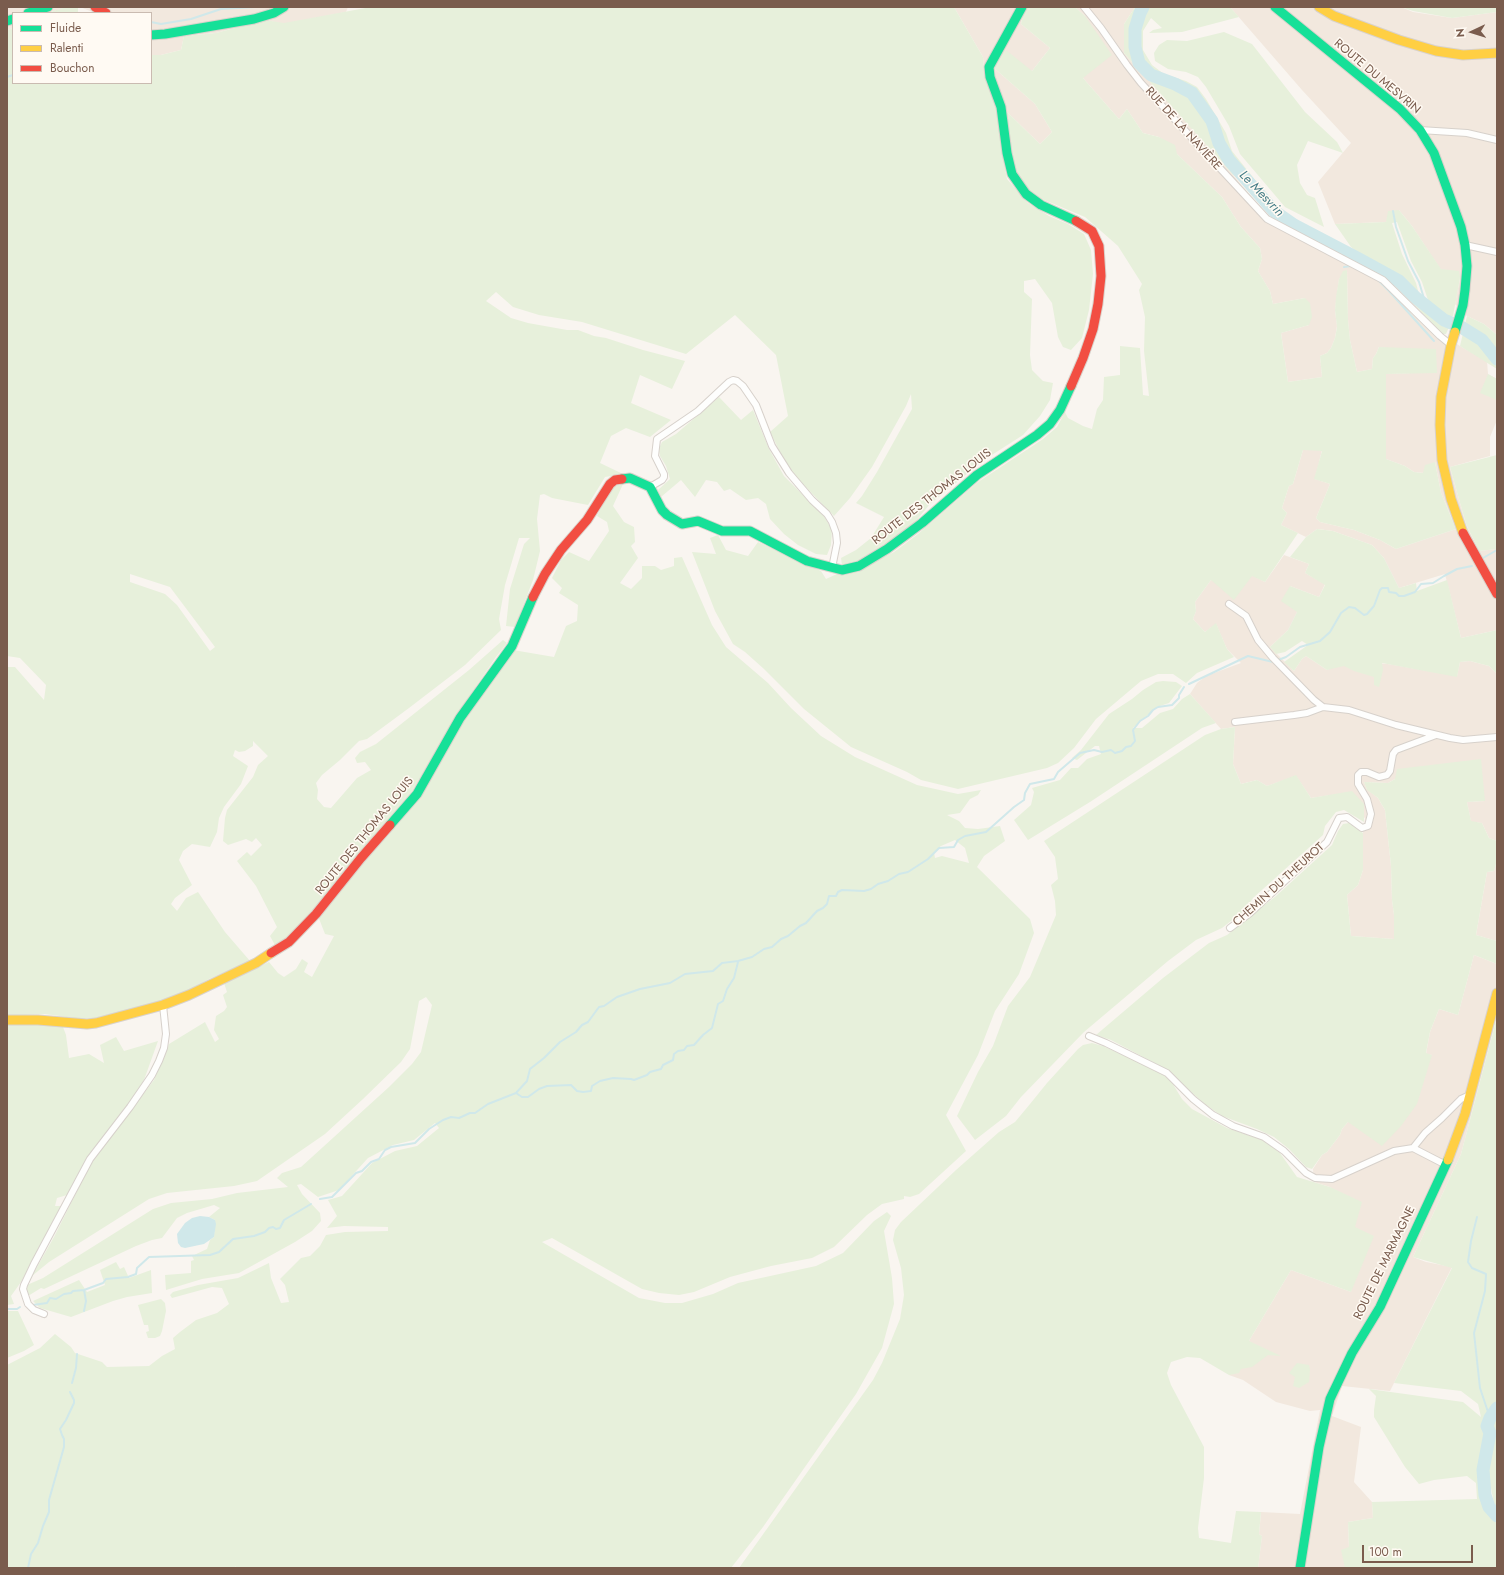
<!DOCTYPE html>
<meta charset="utf-8">
<style>
body{margin:0}
#map{position:relative;width:1504px;height:1575px;overflow:hidden;background:#f9f5f0;font-family:Jost,sans-serif}
canvas{display:block}
.frame{position:absolute;inset:0;border:8px solid #7a5c4d;pointer-events:none}
.legend{position:absolute;left:12px;top:12px;width:140px;height:72px;box-sizing:border-box;background:#fffaf3;border:1px solid #cabbb1;margin:0;padding:5px 7px;list-style:none;font-size:12px;color:#7a5c4d}
.legend li{display:flex;align-items:center;gap:8px;height:20px}
.legend b{width:20px;border:1px solid #cabbb1}
.north{position:absolute;left:1452px;top:12px;width:40px;height:40px;-webkit-text-stroke:3px #fffaf3;paint-order:stroke;rotate:266deg;font-size:11px;font-weight:700;line-height:16px;text-align:center;color:#7a5c4d}
.north::after{content:'';display:block;margin:auto;width:14px;height:18px;background:#7a5c4d;clip-path:polygon(50% 0,100% 100%,50% 72%,0 100%)}
.scale{position:absolute;left:1362px;top:1545px;width:111px;height:18px;box-sizing:border-box;border:2px solid #7a5c4d;border-top:0;padding-left:5px;font-size:12px;line-height:14px;white-space:nowrap;color:#7a5c4d;-webkit-text-stroke:3px #fffaf3;paint-order:stroke}
</style>
<div id="map">
<canvas width="1504" height="1575"></canvas>
<div class="frame"></div>
<ul class="legend">
<li><b style="height:5px;background:#16e098"></b>Fluide</li>
<li><b style="height:5px;background:#ffcf43"></b>Ralenti</li>
<li><b style="height:5px;background:#f24e42"></b>Bouchon</li>
</ul>
<div class="north">N</div>
<div class="scale">100 m</div>
</div>
<script>
const ctx = document.querySelector('canvas').getContext('2d');
ctx.lineJoin = 'round';
function fill(path, color) { ctx.fillStyle = color; ctx.fill(path, 'evenodd'); }
const shape = rows => new Path2D(rows.map(r => 'M' + r).join(''));
function stroke(path, color, width, dash) { ctx.strokeStyle = color; ctx.lineWidth = width; ctx.lineCap = dash ? 'butt' : 'round'; ctx.setLineDash(dash || []); ctx.stroke(path); }
function label(font, color, halo, rows, align = 'center') {
  ctx.font = font + ' Jost,sans-serif'; ctx.lineWidth = 3; ctx.setLineDash([]); ctx.textBaseline = 'middle'; ctx.strokeStyle = halo; ctx.fillStyle = color; for (const [text, x, y, turn = 0] of rows) {
    ctx.save(); ctx.translate(x, y); ctx.rotate((+turn || 0) * Math.PI / 180); ctx.textAlign = isNaN(turn) ? turn : align; if (halo) ctx.strokeText(text, 0, 0); ctx.fillText(text, 0, 0); ctx.restore();
  }
}
fill(shape([
 [7,7,68,7,47,13,13,13,13,28,7,30],
 [80,7,348,7,346,12,284,24,265,20,216,33,184,36,181,50,161,55,151,55,151,13,95,13],
 [954,7,1027,7,1023,14,1021,24,1050,48,1032,71,994,68,1035,104,1052,132,1040,144,1006,111,997,104,987,84,984,73,983,57],
 [1075,7,1135,7,1124,24,1124,53,1203,140,1269,217,1360,261,1392,281,1442,334,1460,346,1487,361,1488,374,1497,379,1497,420,1490,437,1490,456,1450,467,1466,524,1479,551,1497,549,1497,630,1461,638,1445,574,1399,588,1384,558,1372,545,1333,531,1317,529,1306,537,1281,525,1287,513,1282,508,1289,486,1293,484,1303,450,1322,450,1315,479,1330,484,1316,518,1320,522,1354,530,1380,540,1396,549,1456,529,1441,493,1435,462,1424,473,1414,472,1405,466,1386,459,1386,374,1436,372,1386,348,1379,347,1376,354,1373,358,1372,369,1357,372,1350,340,1348,320,1347,270,1339,279,1335,310,1337,326,1335,338,1331,348,1327,353,1320,356,1322,377,1288,382,1281,333,1309,325,1305,298,1273,304,1270,291,1258,271,1262,259,1260,248,1241,227,1222,197,1159,137,1143,133,1127,109,1119,119,1083,78,1085,16],
 [1230,7,1401,7,1413,12,1452,18,1497,12,1497,335,1484,324,1467,316,1455,304,1460,278,1441,270,1412,226,1399,210,1386,222,1335,224,1318,182,1351,143,1302,90],
 [1284,555,1309,564,1305,573,1325,584,1319,597,1290,586,1297,612,1288,630,1270,647,1294,671,1302,659,1306,656,1327,670,1347,661,1388,664,1457,676,1460,662,1470,661,1489,666,1497,674,1497,841,1489,838,1482,823,1471,822,1467,802,1485,801,1395,779,1388,783,1364,782,1367,789,1378,798,1385,810,1391,866,1392,900,1394,915,1394,939,1351,936,1347,895,1358,885,1363,870,1363,833,1365,818,1331,795,1311,798,1296,776,1267,786,1257,780,1241,784,1233,764,1235,727,1221,729,1190,694,1197,683,1206,676,1241,663,1227,649,1216,624,1205,632,1193,619,1196,611,1195,602,1211,580,1252,575,1265,582],
 [1497,861,1497,941,1476,935,1487,872,1494,871],
 [1474,955,1497,964,1497,1017,1461,1154,1413,1257,1426,1262,1452,1267,1390,1391,1342,1386,1332,1416,1361,1427,1354,1482,1372,1502,1373,1518,1348,1522,1349,1547,1345,1568,1258,1568,1262,1536,1259,1534,1261,1512,1300,1514,1320,1410,1310,1411,1276,1402,1243,1380,1229,1375,1234,1360,1249,1341,1291,1270,1351,1292,1355,1227,1330,1187,1314,1182,1313,1169,1322,1155,1327,1152,1340,1135,1342,1129,1348,1122,1432,1055,1426,1054,1430,1032,1439,1009,1458,1015]
]), '#f2e8de');
fill(shape([
 [66,7,78,7,78,13,47,13],
 [371,7,954,7,983,57,984,73,987,84,997,104,1001,147,1007,179,1028,203,1049,216,1068,224,1084,234,1091,250,1093,274,1089,310,1082,338,1071,350,1063,347,1058,337,1052,303,1035,279,1024,281,1024,292,1032,299,1030,355,1032,370,1043,381,1053,383,1050,400,1040,416,1023,435,984,460,930,504,910,528,854,563,842,565,841,558,856,550,871,538,884,517,856,503,862,496,877,472,912,409,911,394,906,406,872,467,850,498,834,516,793,474,782,456,770,432,788,416,776,355,735,315,686,354,582,322,539,315,513,307,496,292,486,301,511,318,528,323,567,330,578,330,594,336,606,338,643,350,685,361,672,389,640,375,631,403,671,420,650,437,626,428,611,436,600,463,623,474,605,477,588,505,552,498,544,494,540,495,537,519,540,551,533,580,515,627,506,626,510,589,524,544,530,538,519,538,505,585,499,619,501,630,465,665,409,708,367,739,359,741,340,760,322,775,316,783,318,790,317,799,324,807,331,808,357,778,371,770,365,762,357,763,355,758,360,752,376,744,469,670,503,640,507,643,496,657,460,710,408,798,315,910,296,929,276,947,270,936,277,927,256,886,237,861,247,852,251,856,262,845,256,838,252,842,246,839,228,845,223,841,225,818,227,810,253,777,258,765,268,756,253,741,253,746,245,751,239,752,235,750,233,756,248,766,241,784,224,807,219,818,217,832,210,847,192,844,183,851,179,860,192,885,175,898,171,904,177,911,186,898,198,892,225,932,250,961,209,979,188,991,165,1000,95,1018,81,1019,45,1014,7,1016,7,667,15,667,44,700,46,685,20,658,7,656,7,30,13,28,13,83,151,83,151,55,161,55,181,50,184,36,216,33,265,20,284,23],
 [130,574,170,587,215,647,210,651,177,605,165,594,130,582],
 [1027,7,1075,7,1085,16,1112,55,1083,78,1119,119,1127,109,1143,133,1159,137,1175,145,1177,154,1222,197,1241,227,1260,248,1262,259,1258,271,1270,291,1273,304,1305,298,1310,303,1312,317,1309,325,1281,333,1288,382,1322,377,1320,356,1327,353,1331,348,1335,338,1337,327,1335,310,1336,297,1339,279,1343,271,1347,270,1348,320,1350,340,1357,372,1372,369,1373,358,1376,354,1379,347,1436,349,1437,373,1386,374,1386,459,1405,466,1414,472,1423,473,1425,465,1435,462,1441,493,1456,529,1396,549,1380,540,1354,530,1320,522,1316,518,1330,484,1314,479,1322,451,1303,450,1293,484,1289,486,1282,508,1287,513,1281,525,1298,533,1265,582,1252,576,1234,600,1211,580,1195,602,1196,611,1193,619,1205,632,1216,623,1227,649,1234,657,1197,673,1186,683,1173,674,1158,674,1141,681,1096,719,1074,748,1058,763,1047,768,958,789,921,780,907,772,851,747,804,709,764,669,745,652,733,644,715,611,692,552,716,554,710,538,718,535,726,550,748,556,758,542,821,571,826,579,837,574,855,572,894,552,918,534,978,482,1043,439,1057,427,1065,412,1068,418,1083,426,1092,429,1097,409,1103,400,1104,377,1120,375,1120,346,1140,348,1143,395,1149,396,1144,351,1145,317,1139,290,1142,284,1118,246,1085,217,1037,197,1026,187,1018,176,1011,159,1006,111,1040,144,1052,132,1035,104,994,68,996,62,1006,50,1032,71,1050,48,1021,24,1023,14],
 [1135,7,1131,42,1132,62,1124,53,1124,24],
 [1147,7,1230,7,1239,17,1182,32,1149,33,1153,30,1162,28,1151,18,1143,31,1143,50,1152,65,1164,74,1186,81,1197,87,1206,99,1226,133,1232,151,1275,205,1271,204,1240,169,1222,144,1220,131,1197,97,1189,89,1174,81,1158,75,1141,60,1138,51,1139,28,1143,14],
 [1401,7,1497,7,1497,12,1452,18,1413,11],
 [1224,32,1252,44,1305,112,1337,142,1343,153,1308,141,1297,165,1300,183,1307,195,1315,198,1324,227,1285,207,1274,194,1240,154,1229,126,1206,87,1198,77,1186,72,1168,69,1155,61,1154,53,1159,45,1167,40,1187,41],
 [1149,81,1177,89,1189,95,1212,126,1219,149,1239,177,1233,175],
 [1399,210,1412,226,1441,269,1459,271,1460,278,1453,316,1446,318,1429,303,1422,282,1411,261,1397,222,1392,223,1402,254,1416,283,1420,298,1406,280,1382,265,1360,255,1351,247,1335,224,1386,222,1388,211],
 [1392,281,1449,327,1446,334,1442,334],
 [1467,316,1484,324,1497,335,1497,369,1460,346],
 [1488,374,1497,379,1497,400,1480,393],
 [719,397,741,420,753,410,769,449,784,476,824,516,832,530,831,545,827,555,816,554,798,545,784,534,770,519,766,504,758,498,746,500,730,489,724,491,717,482,706,480,695,497,681,480,661,497,658,490,670,479,666,466,660,456,659,448,662,442,676,434],
 [1497,455,1497,549,1479,551,1466,524,1450,467],
 [618,484,623,484,613,506,624,522,634,527,635,542,631,546,638,558,620,583,631,589,642,578,642,566,655,566,661,570,674,566,674,558,682,557,712,625,726,647,768,683,791,708,821,736,855,757,917,785,958,794,981,790,978,795,970,799,960,813,947,815,959,821,965,828,978,829,1000,826,1005,841,984,856,977,867,1030,919,1034,933,1019,974,995,1011,978,1055,946,1115,966,1151,919,1194,910,1197,904,1196,904,1199,882,1204,867,1215,834,1247,812,1258,771,1266,730,1277,694,1292,679,1295,659,1293,642,1289,552,1238,542,1242,639,1298,665,1303,682,1303,713,1294,738,1283,816,1266,843,1253,874,1221,887,1212,891,1216,884,1231,892,1278,894,1304,882,1348,856,1394,763,1527,731,1568,236,1568,236,1566,235,1568,7,1568,7,1365,40,1348,55,1334,71,1347,75,1353,102,1362,107,1367,149,1366,162,1356,175,1349,173,1338,180,1332,196,1320,217,1313,229,1304,222,1288,212,1287,172,1298,170,1295,173,1292,198,1285,238,1278,269,1263,271,1278,281,1303,289,1302,285,1285,280,1279,301,1258,310,1256,320,1246,326,1235,345,1232,388,1231,388,1227,344,1226,327,1228,337,1216,328,1200,342,1196,372,1163,395,1151,417,1146,439,1128,435,1123,414,1140,393,1145,368,1158,339,1190,318,1197,301,1184,297,1185,302,1194,320,1213,321,1221,312,1231,295,1242,239,1273,202,1279,166,1290,165,1275,191,1273,191,1261,194,1260,192,1256,207,1249,210,1240,214,1237,215,1220,209,1217,220,1208,214,1205,187,1213,177,1218,162,1238,152,1240,136,1246,44,1289,41,1288,28,1296,26,1290,27,1285,43,1278,153,1209,171,1203,212,1199,237,1193,288,1187,277,1178,282,1173,301,1167,389,1087,412,1064,421,1052,432,1005,426,997,419,1001,410,1049,401,1062,363,1099,325,1134,257,1181,234,1186,167,1193,149,1199,49,1262,32,1276,54,1237,92,1161,154,1080,169,1044,205,1022,215,1042,219,1039,214,1030,216,1016,224,1011,227,1007,223,995,227,992,224,983,269,962,278,973,284,977,296,969,302,959,308,963,304,972,312,977,334,936,325,934,318,916,366,858,387,837,415,802,470,709,496,675,505,665,513,650,554,657,566,626,577,621,578,605,559,593,562,588,552,578,561,560,569,552,589,561,609,531,607,522,597,516,610,490],
 [955,840,965,848,969,863,942,856,935,858,934,852,941,846],
 [1317,529,1333,531,1372,545,1384,558,1399,588,1416,583,1417,591,1447,580,1461,638,1497,630,1497,674,1489,666,1470,661,1460,662,1457,677,1382,663,1383,670,1379,687,1374,685,1374,677,1354,671,1344,666,1327,670,1306,656,1302,659,1294,671,1284,662,1308,645,1302,641,1285,652,1276,654,1270,647,1288,630,1297,612,1281,601,1290,586,1319,597,1325,585,1305,573,1309,564,1290,557,1306,537],
 [1163,681,1176,682,1182,686,1169,703,1157,707,1133,728,1142,728,1160,713,1173,709,1182,699,1190,694,1216,723,1202,728,1090,802,1028,840,1014,820,1031,805,1034,792,1032,788,1060,780,1071,768,1078,768,1087,759,1101,754,1099,746,1095,746,1077,760,1072,758,1081,750,1109,714,1132,699,1143,690,1156,682],
 [1235,727,1233,764,1241,784,1257,780,1267,786,1296,775,1311,798,1352,791,1364,804,1364,822,1344,810,1336,812,1325,826,1323,835,1253,898,1245,910,1222,928,1196,940,1168,961,1084,1032,1021,1097,1006,1116,975,1140,957,1116,978,1072,993,1046,1008,1006,1030,977,1056,915,1055,901,1051,885,1058,879,1055,857,1044,841,1205,735,1221,729],
 [1481,759,1485,801,1467,802,1471,821,1482,823,1489,838,1497,841,1497,861,1494,871,1487,872,1476,935,1497,941,1497,964,1474,955,1458,1015,1439,1009,1430,1032,1426,1053,1432,1055,1417,1104,1401,1126,1382,1146,1348,1122,1342,1129,1340,1135,1327,1152,1322,1155,1312,1169,1306,1167,1289,1149,1274,1137,1257,1129,1222,1116,1206,1105,1164,1068,1111,1040,1096,1035,1163,978,1209,943,1227,935,1276,896,1332,845,1338,831,1343,824,1349,823,1363,833,1363,870,1358,885,1347,895,1351,936,1394,939,1394,915,1392,900,1391,866,1385,810,1378,798,1367,790,1364,782,1388,783,1395,779,1397,769],
 [1497,1017,1497,1508,1494,1504,1491,1488,1482,1501,1497,1524,1497,1568,1345,1568,1341,1550,1349,1547,1348,1522,1373,1518,1372,1502,1477,1499,1476,1483,1467,1476,1434,1480,1419,1484,1405,1467,1374,1417,1374,1410,1376,1396,1369,1389,1463,1402,1481,1417,1478,1404,1461,1391,1394,1383,1452,1268,1413,1257,1461,1154],
 [7,1024,36,1024,63,1027,66,1035,69,1058,89,1054,104,1063,100,1045,116,1037,124,1051,158,1041,144,1080,130,1103,92,1152,67,1195,57,1198,55,1206,61,1206,21,1282,11,1296,14,1304,7,1305],
 [1092,1043,1103,1046,1160,1072,1171,1081,1182,1099,1192,1109,1227,1128,1265,1141,1280,1153,1297,1177,1330,1187,1362,1202,1355,1227,1374,1236,1351,1292,1291,1270,1249,1341,1281,1356,1268,1355,1252,1367,1241,1369,1239,1373,1229,1375,1200,1358,1187,1357,1171,1362,1167,1373,1171,1385,1204,1447,1204,1478,1198,1528,1199,1538,1231,1543,1236,1511,1261,1512,1259,1534,1262,1536,1258,1568,739,1568,873,1380,882,1363,900,1319,904,1295,901,1268,893,1240,895,1230,901,1222,956,1170,999,1132,1015,1122,1030,1104,1047,1083,1078,1049,1083,1045],
 [116,1262,120,1269,124,1267,129,1278,151,1270,152,1293,127,1297,113,1301,71,1317,40,1308,33,1301,79,1280,87,1292,105,1285,100,1270],
 [161,1299,165,1303,166,1311,162,1331,160,1336,155,1338,148,1338,146,1332,149,1331,148,1325,144,1325,138,1305],
 [7,1311,18,1311,34,1345,24,1351,7,1358],
 [1297,1363,1309,1365,1310,1370,1309,1382,1299,1388,1293,1386,1295,1377,1289,1373]
]), '#e7f0db');
fill(shape([
 [200,1216,209,1217,215,1220,216,1224,214,1237,204,1244,185,1248,181,1247,178,1243,177,1234,185,1223,192,1218]
]), '#d0e8ea');
stroke(shape([
 [151,22,161,24,191,19,221,9,255,7],
 [7,77,13,75],
 [1393,211,1396,227,1408,261,1419,282,1426,305],
 [1344,267,1351,266],
 [1378,280,1389,291,1434,341],
 [1497,451,1497,459],
 [1483,558,1497,550],
 [1189,684,1248,656,1273,662,1286,657,1300,647,1320,641,1330,632,1341,613,1349,607,1355,608,1364,615,1367,614,1374,606,1380,590,1382,588,1388,588,1389,592,1396,593,1399,596,1404,596,1415,592,1421,584,1433,583,1444,576,1457,569,1472,566],
 [516,1093,522,1097,528,1097,539,1089,547,1086,571,1085,577,1091,583,1092,591,1091,592,1086,600,1081,613,1078,631,1079,634,1080,647,1075,650,1072,661,1069,663,1065,673,1060,674,1054,678,1051,684,1050,687,1046,694,1045,703,1035,712,1028,718,1004,723,1001,727,989,734,978,738,962],
 [320,1199,332,1197,356,1173,362,1171,371,1162,379,1159,385,1150,391,1147,415,1143,429,1129,443,1120,451,1117,459,1118,470,1113,475,1113,488,1104,516,1093,527,1081,530,1069,544,1058,560,1042,576,1032,582,1025,588,1022,599,1007,604,1006,617,997,640,989,670,983,685,974,713,971,722,963,738,961,752,957,764,949,772,947,781,939,788,936,800,926,806,923,817,911,823,908,827,904,829,896,836,896,838,892,842,890,864,891,871,889,878,884,888,881,899,874,908,872,928,859,939,848,954,847,958,840,965,836,986,832,1014,807,1024,800,1025,793,1030,784,1054,779,1058,772,1080,753,1094,750,1102,752,1111,750,1115,753,1122,751,1126,747,1131,746,1135,741,1133,730,1140,721,1148,716,1153,710,1158,707,1172,705,1179,698,1179,695,1184,687],
 [1477,1217,1471,1241,1468,1262,1472,1268,1486,1274,1485,1291,1474,1333,1480,1388,1490,1418],
 [84,1290,86,1301,84,1311],
 [33,1305,47,1303,50,1298,56,1299,64,1294,71,1293,73,1291,84,1290,103,1283,106,1279,128,1277,136,1274,137,1268,149,1257,210,1255,219,1252,233,1239,254,1236,265,1232,269,1228,273,1227,276,1229,280,1228,284,1220,311,1204],
 [7,1309,17,1309,20,1307],
 [72,1383,76,1368,77,1354],
 [28,1568,31,1554,38,1543,43,1526,49,1512,49,1500,64,1447,64,1439,62,1435,60,1429,66,1420,74,1403,74,1400,70,1392]
]), '#d0e8ea', 2);
stroke(shape([
 [1143,7,1140,13,1135,29,1135,47,1139,63,1151,75,1175,84,1192,93,1212,121,1219,143,1229,160,1274,211,1294,225,1359,259,1399,281,1415,297,1444,320,1461,327,1482,340,1497,359],
 [1497,1408,1490,1418,1487,1426,1490,1433,1483,1470,1485,1495,1489,1507,1497,1516]
]), '#d0e8ea', 13);
const street = shape([
 [1084,7,1101,28,1127,65,1141,83,1267,219,1383,280,1440,336,1451,345],
 [1420,130,1467,133,1497,140],
 [1465,245,1497,252],
 [650,487,662,480,664,477,664,474,655,456,657,439,698,411,729,382,733,380,737,381,743,386,756,405,772,446,789,473,812,500,827,514,832,522,836,533,837,543,832,568],
 [1229,604,1246,616,1258,640,1273,658,1314,700,1323,707,1349,710,1396,725,1450,738,1463,740,1497,737],
 [1235,722,1294,715,1307,713,1323,707],
 [1230,928,1250,913,1327,842,1339,818,1347,817,1362,828,1368,826,1371,814,1367,799,1358,784,1358,775,1361,772,1367,772,1379,777,1387,775,1390,771,1393,754,1396,750,1436,735],
 [1089,1036,1106,1043,1167,1073,1193,1099,1213,1115,1233,1126,1264,1137,1284,1151,1306,1173,1315,1178,1332,1179,1394,1151,1413,1148,1446,1165],
 [1413,1148,1425,1133,1442,1118,1461,1099,1470,1095],
 [44,1314,34,1310,28,1304,23,1289,24,1285,34,1264,90,1159,130,1107,152,1075,159,1061,164,1048,166,1034,163,1005]
]);
const fast = shape([
 [1022,7,989,67,990,77,1001,107,1007,153,1012,174,1026,194,1041,205,1076,221],
 [1275,7,1400,109,1420,130,1434,153,1461,227,1465,245,1467,266,1465,290,1463,305,1455,332],
 [28,13,48,7],
 [7,21,13,19],
 [151,35,165,34,254,19,274,13,284,7],
 [622,479,630,478,650,487,662,510,667,515,682,524,698,521,722,531,750,531,807,561,842,570,859,566,887,549,922,523,977,475,1037,435,1050,424,1060,410,1071,386],
 [390,825,417,794,460,718,512,646,533,597],
 [1300,1568,1319,1447,1330,1399,1352,1353,1380,1307,1448,1160]
]);
const slow = shape([
 [1319,7,1334,16,1399,40,1436,51,1463,55,1497,53],
 [1455,332,1451,345,1441,397,1440,425,1442,460,1451,499,1463,533],
 [7,1020,38,1020,87,1024,96,1023,163,1005,189,995,256,963,271,953],
 [1448,1160,1465,1114,1497,993]
]);
const jam = shape([
 [95,7,106,13],
 [1071,386,1083,358,1093,329,1098,304,1101,276,1099,246,1092,231,1076,221],
 [1463,533,1497,594],
 [533,597,545,574,561,550,587,520,610,484,615,480,622,479],
 [271,953,289,942,316,914,361,858,390,825]
]);
stroke(street, '#d7d1cb', 8);
stroke(fast, '#d9d2cb', 11);
stroke(slow, '#d9d2cb', 11);
stroke(jam, '#d9d2cb', 11);
stroke(street, '#fefefd', 6);
stroke(fast, '#16e098', 9);
stroke(slow, '#ffcf43', 9);
stroke(jam, '#f24e42', 9);
label('12px', '#7a5c4d', '#fffaf3', [
 ["ROUTE DU MESVRIN",1377,77,40],
 ["RUE DE LA NAVIÈRE",1183,129,48],
 ["ROUTE DES THOMAS LOUIS",932,497,-38],
 ["ROUTE DES THOMAS LOUIS",365,836,-51],
 ["CHEMIN DU THEUROT",1279,885,-42],
 ["ROUTE DE MARMAGNE",1385,1263,-64]
]);
label('italic 13px', '#437c86', '#fffaf3', [
 ["Le Mesvrin",1261,194,46]
]);
</script>
